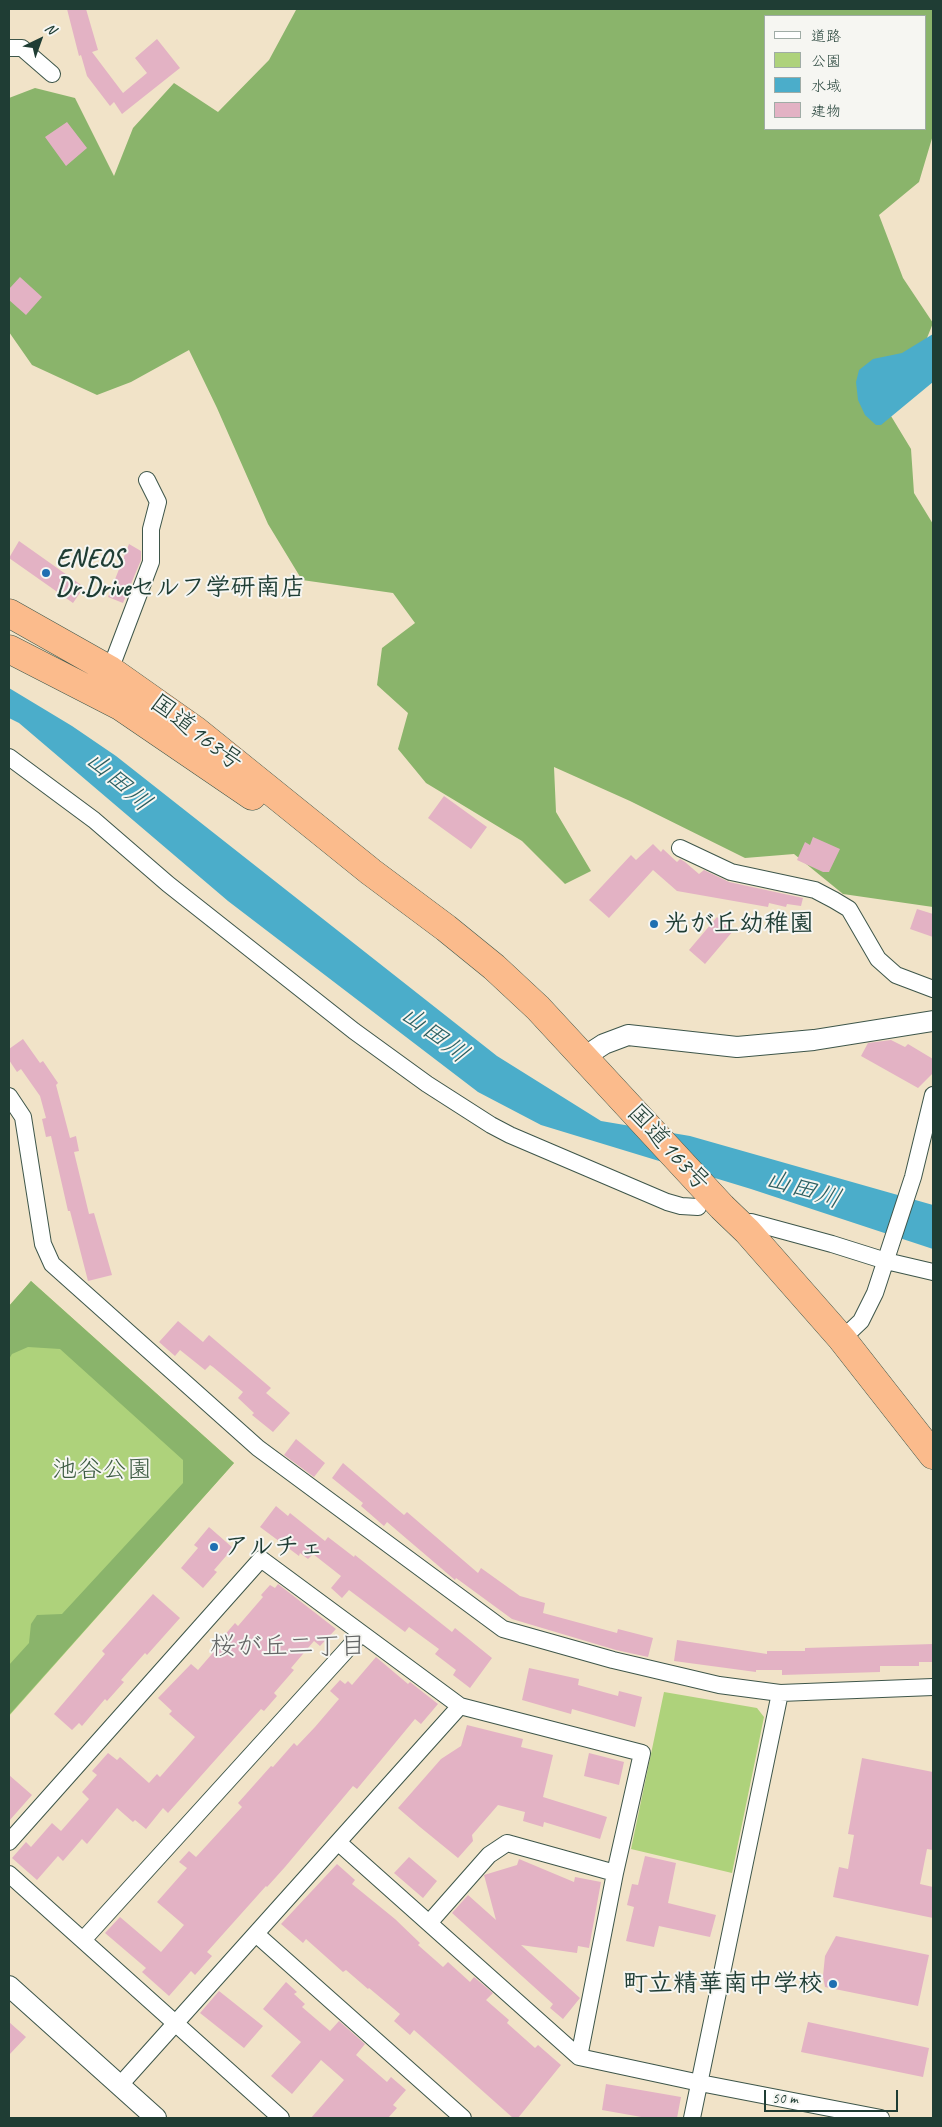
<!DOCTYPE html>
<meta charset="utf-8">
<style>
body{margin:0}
#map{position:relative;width:942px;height:2127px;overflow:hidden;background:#f1e3c8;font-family:Caveat,"Klee One",sans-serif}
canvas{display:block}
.frame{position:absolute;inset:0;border:10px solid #1f3d34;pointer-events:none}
.legend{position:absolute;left:764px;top:15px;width:162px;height:115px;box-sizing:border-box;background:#f6f6f2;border:1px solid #a0aca6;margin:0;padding:6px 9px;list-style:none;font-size:15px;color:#1f3d34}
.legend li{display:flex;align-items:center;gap:10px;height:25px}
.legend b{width:25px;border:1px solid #a0aca6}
.north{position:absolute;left:15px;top:15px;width:50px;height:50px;-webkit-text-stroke:4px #f6f6f2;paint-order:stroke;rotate:42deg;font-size:14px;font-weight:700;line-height:20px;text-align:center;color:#1f3d34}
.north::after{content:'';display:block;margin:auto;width:18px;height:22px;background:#1f3d34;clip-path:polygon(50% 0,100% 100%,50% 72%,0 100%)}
.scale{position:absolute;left:764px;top:2090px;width:134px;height:22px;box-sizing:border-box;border:2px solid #1f3d34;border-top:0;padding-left:6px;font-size:15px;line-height:18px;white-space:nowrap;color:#1f3d34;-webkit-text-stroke:4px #f6f6f2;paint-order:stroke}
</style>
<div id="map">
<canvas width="942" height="2127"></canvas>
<div class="frame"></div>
<ul class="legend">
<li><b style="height:6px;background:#fff"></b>道路</li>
<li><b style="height:14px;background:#aed27b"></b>公園</li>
<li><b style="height:14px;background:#4badca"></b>水域</li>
<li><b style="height:14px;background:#e3b2c4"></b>建物</li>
</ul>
<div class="north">N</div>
<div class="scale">50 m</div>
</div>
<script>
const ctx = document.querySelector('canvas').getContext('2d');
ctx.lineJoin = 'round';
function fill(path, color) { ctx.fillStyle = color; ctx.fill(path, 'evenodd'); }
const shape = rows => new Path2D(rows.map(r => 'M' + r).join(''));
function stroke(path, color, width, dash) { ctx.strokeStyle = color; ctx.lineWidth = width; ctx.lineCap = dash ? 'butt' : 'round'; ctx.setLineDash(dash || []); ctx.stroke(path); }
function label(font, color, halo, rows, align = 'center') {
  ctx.font = font + ' Caveat,"Klee One",sans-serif'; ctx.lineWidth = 4; ctx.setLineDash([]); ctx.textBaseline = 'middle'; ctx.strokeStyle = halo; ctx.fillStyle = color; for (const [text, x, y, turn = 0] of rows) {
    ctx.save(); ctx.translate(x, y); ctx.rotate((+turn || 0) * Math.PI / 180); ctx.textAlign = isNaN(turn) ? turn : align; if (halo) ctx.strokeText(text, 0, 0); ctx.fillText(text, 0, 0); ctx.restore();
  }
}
fill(shape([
 [31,1281,234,1463,9,1716,9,1306],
 [664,1692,757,1708,764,1717,732,1873,631,1849]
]), '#aed27b');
fill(shape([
 [294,9,933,9,933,135,919,182,879,215,903,278,933,323,919,358,874,388,911,449,914,493,933,524,933,907,843,894,794,854,745,858,630,801,554,767,556,812,591,871,565,884,522,841,426,783,398,749,408,713,377,685,382,648,415,623,393,593,302,580,268,524,217,408,189,350,131,382,97,395,32,365,9,332,9,98,35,88,75,98,114,176,133,128,174,83,218,112,269,60,296,10],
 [766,16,926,16,926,129,766,129],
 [31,1281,234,1463,9,1715,9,1665,29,1643,31,1624,37,1615,62,1614,183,1483,183,1460,60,1349,28,1347,12,1354,9,1359,9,1306]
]), '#8ab46b');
fill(shape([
 [933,334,933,382,881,425,876,425,865,415,858,400,856,382,859,370,873,359,902,353],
 [9,688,72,726,116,756,497,1056,601,1121,690,1136,933,1205,933,1249,751,1189,541,1125,478,1092,228,901,19,723,9,718]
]), '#4badca');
fill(shape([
 [67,9,86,9,98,50,92,52,123,93,147,73,135,58,157,39,180,68,122,114,114,102,110,106,87,76,81,55,79,56],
 [67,122,87,148,66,166,45,137],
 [20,277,42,297,26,315,9,300,9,289],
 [19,541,84,587,73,603,9,558],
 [129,544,141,551,141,560,123,603,108,597],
 [444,796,487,827,471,849,428,818],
 [813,837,840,849,829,872,823,872,797,860,805,842,810,845],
 [653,844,661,852,663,849,677,862,680,859,685,862,699,874,704,870,729,882,803,898,801,906,787,904,786,907,769,903,768,907,677,891,653,870,609,918,589,900,631,855,636,860],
 [917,909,933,914,933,937,910,929],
 [717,917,733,931,705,964,689,950],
 [23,1039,40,1063,43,1061,58,1083,56,1085,70,1138,76,1136,79,1151,74,1152,89,1214,94,1213,112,1275,88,1281,70,1211,68,1211,51,1136,46,1137,42,1119,46,1118,40,1096,21,1069,17,1072,9,1060,9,1049],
 [891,1040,905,1047,908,1044,933,1059,933,1073,918,1088,861,1056,868,1043],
 [178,1321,203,1342,209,1335,271,1388,266,1393,290,1413,273,1432,252,1415,254,1413,238,1398,243,1392,213,1367,210,1365,205,1370,180,1350,175,1356,159,1342],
 [296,1439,325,1463,314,1477,284,1455],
 [343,1463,404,1515,407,1512,478,1573,481,1568,520,1596,545,1603,543,1613,617,1633,618,1629,653,1638,648,1657,616,1650,512,1619,456,1578,455,1580,387,1522,384,1526,361,1506,363,1503,332,1478],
 [276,1506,288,1516,290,1513,325,1541,328,1537,354,1557,355,1555,452,1632,455,1628,492,1658,470,1688,453,1675,456,1670,435,1654,439,1649,409,1627,405,1632,349,1590,342,1598,331,1588,341,1576,313,1554,308,1559,300,1553,299,1556,260,1527],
 [209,1527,233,1548,214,1570,217,1572,203,1588,181,1568,198,1548,194,1545],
 [278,1584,336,1629,320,1646,314,1641,291,1668,294,1670,274,1693,277,1696,264,1711,261,1709,241,1731,168,1813,163,1808,146,1829,135,1820,133,1822,117,1808,87,1844,82,1839,63,1861,58,1856,37,1880,12,1858,26,1842,31,1847,52,1823,61,1831,89,1799,82,1792,97,1775,92,1771,108,1753,117,1760,120,1757,149,1783,157,1774,160,1777,195,1737,169,1714,172,1711,158,1698,191,1664,198,1670,224,1640,222,1638,235,1623,238,1626,263,1597,261,1595,270,1585,275,1588],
 [153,1594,180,1618,147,1655,145,1653,121,1680,124,1682,107,1701,105,1699,82,1726,79,1723,72,1730,54,1714,105,1654,102,1651],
 [677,1640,767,1654,767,1651,805,1651,805,1648,933,1644,933,1662,919,1662,919,1666,880,1666,880,1672,782,1675,782,1670,756,1670,756,1672,674,1661],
 [376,1657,408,1684,410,1682,438,1704,421,1724,415,1719,357,1789,353,1786,285,1867,267,1887,266,1886,207,1952,212,1956,195,1975,191,1971,169,1996,142,1972,146,1968,105,1933,120,1917,161,1952,184,1925,157,1902,187,1868,179,1862,189,1851,196,1857,242,1807,238,1803,271,1766,273,1767,294,1743,297,1746,315,1727,339,1699,330,1691,340,1680,345,1684,348,1681,352,1685],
 [529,1668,579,1679,578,1685,618,1696,619,1691,642,1697,635,1727,572,1709,571,1714,522,1700],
 [467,1725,523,1739,521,1747,553,1755,543,1797,607,1817,600,1839,544,1822,543,1827,523,1821,525,1812,498,1805,472,1835,473,1841,458,1858,420,1827,398,1808,441,1759,461,1746],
 [589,1753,624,1762,619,1785,584,1776],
 [862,1758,933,1772,933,1850,927,1849,920,1884,933,1887,933,1918,833,1897,839,1867,848,1869,854,1835,848,1834],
 [9,1775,32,1795,9,1821],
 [645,1856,676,1863,668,1903,716,1915,710,1937,659,1926,654,1947,626,1941,634,1907,627,1905,632,1884,638,1885],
 [409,1857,437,1881,423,1898,394,1873],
 [519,1859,574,1882,575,1877,601,1882,589,1948,578,1946,577,1953,521,1945,580,1998,563,2019,550,2008,553,2004,452,1913,468,1895,496,1920,484,1875,517,1865],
 [337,1864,355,1880,352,1884,395,1919,420,1943,418,1945,443,1967,448,1962,470,1982,474,1977,493,1993,486,2000,509,2020,507,2023,535,2048,538,2045,561,2065,518,2118,513,2118,414,2030,410,2035,394,2021,400,2014,369,1988,368,1989,346,1970,343,1972,306,1939,303,1943,281,1924],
 [836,1936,929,1955,918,2006,825,1987,823,1976,825,1956],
 [286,1982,297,1992,294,1994,305,2004,302,2007,330,2031,339,2021,365,2044,356,2055,387,2082,391,2077,406,2090,393,2105,397,2108,388,2118,311,2118,344,2080,321,2060,292,2094,271,2076,301,2042,263,2009],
 [219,1991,263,2026,244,2048,200,2013],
 [9,2022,26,2037,9,2055],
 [808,2022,929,2048,923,2077,801,2052],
 [606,2084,681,2097,677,2118,647,2118,602,2110]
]), '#e3b2c4');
const minor = shape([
 [9,48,22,48,52,74],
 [110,670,151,562,151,529,158,502,147,480],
 [9,757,94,820,168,884,354,1031,427,1084,491,1125,510,1135,667,1202,681,1206,698,1207],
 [680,848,731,872,815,890,834,900,849,909,878,959,896,975,933,989],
 [9,1096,23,1117,43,1244,52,1264,258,1448,503,1629,613,1660,719,1685,780,1693,933,1687],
 [751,1222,832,1244,886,1261,933,1272],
 [842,1339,861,1321,875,1293,913,1177,933,1095],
 [9,1842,261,1559,460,1706,642,1753,615,1873,579,2057],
 [339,1843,579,2057,700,2083,881,2118],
 [9,1874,281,2118],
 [429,1923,489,1855,507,1843,615,1873],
 [256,1934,463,2118],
 [83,1940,361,1634],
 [120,2085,460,1706],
 [692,2118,780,1693]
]);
const tertiary = shape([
 [584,1057,604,1044,628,1035,737,1047,814,1040,933,1021],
 [9,1986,156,2118]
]);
const trunk = shape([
 [9,613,110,670,195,730,371,872,446,928,494,967,538,1008,722,1207,747,1231,842,1339,933,1455],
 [9,649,120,706,252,796]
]);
stroke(minor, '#3e564a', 18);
stroke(tertiary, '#3e564a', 22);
stroke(trunk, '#3e564a', 29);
stroke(minor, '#fff', 16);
stroke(tertiary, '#fff', 20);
stroke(trunk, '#fbbb8c', 28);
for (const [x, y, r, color] of [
 [46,573,5,"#1f6fb2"],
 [654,924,5,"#1f6fb2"],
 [214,1547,5,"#1f6fb2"],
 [833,1984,5,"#1f6fb2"]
]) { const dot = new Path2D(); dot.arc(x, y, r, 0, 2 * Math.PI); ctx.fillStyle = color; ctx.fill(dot); stroke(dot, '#f6f6f2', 2); }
label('bold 25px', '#1f3d34', '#f6f6f2', [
 ["ENEOS",56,559],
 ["Dr.Driveセルフ学研南店",56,588],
 ["光が丘幼稚園",664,924],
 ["アルチェ",224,1547],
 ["町立精華南中学校",823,1984,"right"]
], 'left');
label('25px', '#1f3d34', '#f6f6f2', [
 ["国道163号",196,733,37],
 ["国道163号",668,1148,47]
]);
label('25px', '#3c5b42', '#f6f6f2', [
 ["池谷公園",102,1470]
]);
label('italic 26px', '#2c5f61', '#f6f6f2', [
 ["山田川",118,782,41],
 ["山田川",434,1035,37],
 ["山田川",803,1190,17]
]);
label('26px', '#646666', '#f6f6f2', [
 ["桜が丘二丁目",288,1647]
]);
</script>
